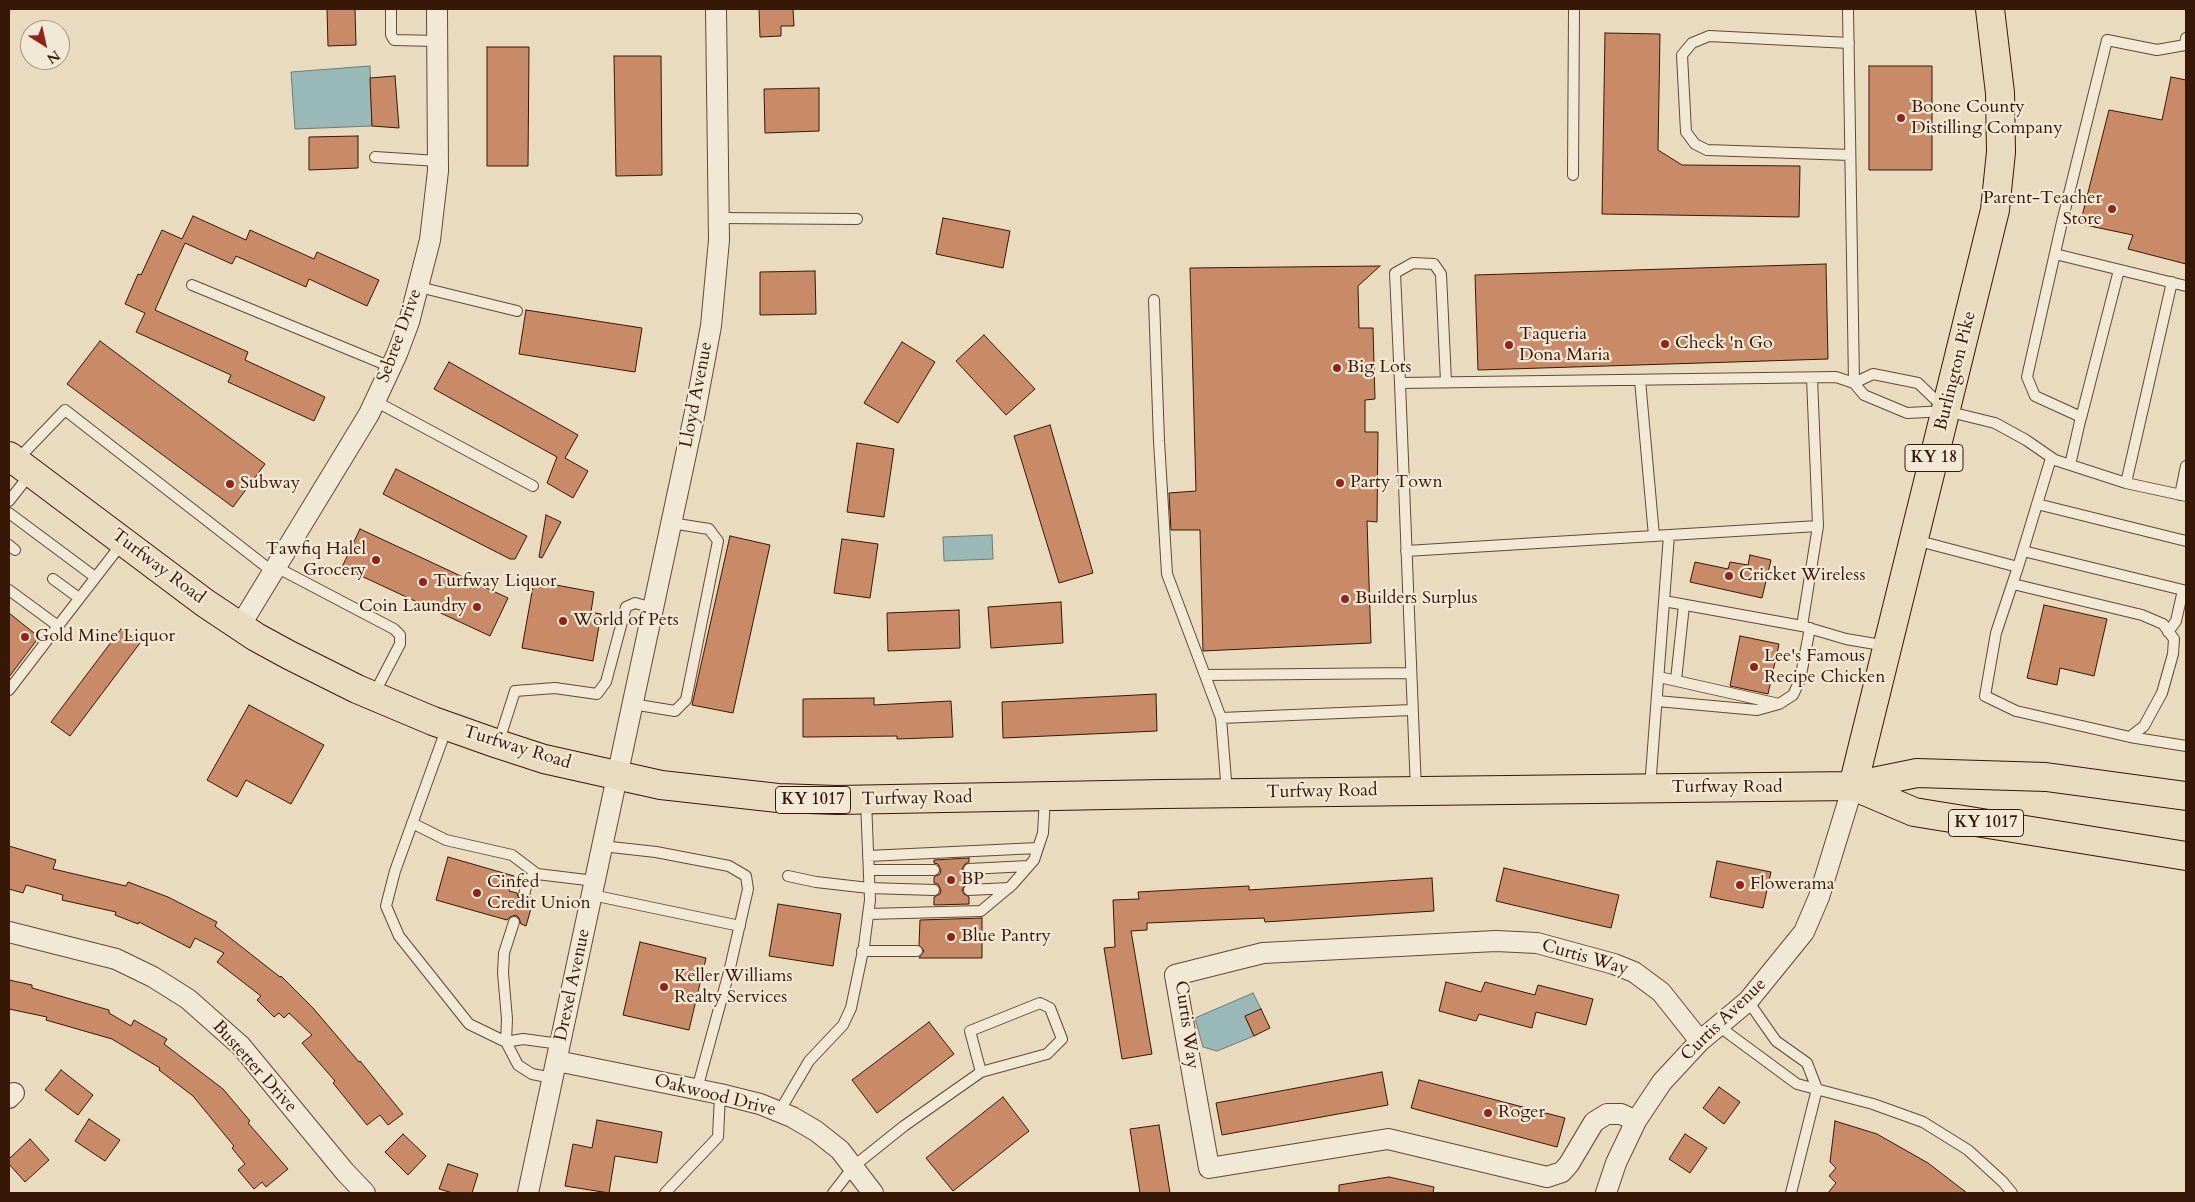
<!DOCTYPE html>
<style>
body{margin:0}
#map{position:relative;width:2195px;height:1202px;overflow:hidden;background:#e9dbbe;font-family:Cardo,serif}
canvas{display:block}
.frame{position:absolute;inset:0;border:10px solid #371706;pointer-events:none}
.north{position:absolute;left:20px;top:20px;width:50px;height:50px;box-sizing:border-box;background:#f1e8d5;border:1px solid #a79482;border-radius:50%;rotate:145deg;font-size:14px;font-weight:700;line-height:20px;text-align:center;color:#371706}
.north::after{content:'';display:block;margin:auto;width:18px;height:22px;background:#8f2418;clip-path:polygon(50% 0,100% 100%,50% 72%,0 100%)}
</style>
<div id="map">
<canvas width="2195" height="1202"></canvas>
<div class="frame"></div>
<div class="north">N</div>
</div>
<script>
const ctx = document.querySelector('canvas').getContext('2d');
ctx.lineJoin = 'round';
function fill(path, color) { ctx.fillStyle = color; ctx.fill(path, 'evenodd'); }
const shape = rows => new Path2D(rows.map(r => 'M' + r).join(''));
function stroke(path, color, width, dash) { ctx.strokeStyle = color; ctx.lineWidth = width; ctx.lineCap = dash ? 'butt' : 'round'; ctx.setLineDash(dash || []); ctx.stroke(path); }
function label(font, color, halo, rows, align = 'center') {
  ctx.font = font + ' Cardo,serif'; ctx.lineWidth = 4.5; ctx.setLineDash([]); ctx.textBaseline = 'middle'; ctx.strokeStyle = halo; ctx.fillStyle = color; for (const [text, x, y, turn = 0] of rows) {
    ctx.save(); ctx.translate(x, y); ctx.rotate((+turn || 0) * Math.PI / 180); ctx.textAlign = isNaN(turn) ? turn : align; if (halo) ctx.strokeText(text, 0, 0); ctx.fillText(text, 0, 0); ctx.restore();
  }
}
const water = shape([
 [370,66,372,126,295,129,291,72,370,66],
 [992,535,993,559,944,561,943,537,992,535],
 [1253,993,1261,1009,1245,1017,1254,1036,1217,1051,1203,1047,1195,1018,1253,993]
]);
fill(water, '#99b9b8');
stroke(water, '#727871', 1);
const building = shape([
 [327,9,355,9,356,45,328,46,327,9],
 [759,9,793,9,794,26,781,26,781,36,760,37,759,9],
 [1605,33,1660,34,1658,150,1682,165,1800,166,1799,217,1602,214,1605,33],
 [487,47,529,47,528,166,487,166,487,47],
 [614,56,661,56,662,175,616,176,614,56],
 [1869,66,1932,66,1932,170,1869,170,1869,66],
 [395,76,399,128,372,126,370,78,395,76],
 [2171,77,2186,80,2186,264,2128,249,2133,235,2080,224,2109,110,2162,120,2171,77],
 [819,88,819,131,765,133,764,89,819,88],
 [358,136,358,168,309,170,309,137,358,136],
 [193,216,246,240,250,230,314,259,317,252,379,280,367,306,309,279,306,287,236,256,232,264,185,243,174,267,155,310,248,352,245,360,325,397,314,421,228,382,231,375,136,332,145,313,125,304,138,274,141,275,162,230,182,239,193,216],
 [943,218,1010,231,1003,268,936,254,943,218],
 [1826,264,1828,359,1478,370,1475,275,1826,264],
 [1380,266,1358,286,1359,328,1373,328,1375,399,1365,400,1365,432,1378,432,1377,522,1367,521,1371,643,1203,651,1200,530,1171,530,1169,493,1196,491,1190,268,1380,266],
 [815,271,816,314,760,315,760,272,815,271],
 [526,310,642,328,635,372,519,354,526,310],
 [984,335,1035,389,1006,415,956,361,984,335],
 [100,341,265,464,233,507,67,384,100,341],
 [902,342,935,362,898,423,864,403,902,342],
 [449,362,578,435,565,458,588,471,573,498,547,483,557,457,434,389,449,362],
 [1050,425,1093,573,1059,583,1014,436,1050,425],
 [857,443,894,449,884,517,847,512,857,443],
 [396,469,527,536,515,559,510,559,383,494,396,469],
 [546,515,561,522,542,558,539,557,546,515],
 [360,529,508,598,490,636,342,567,360,529],
 [730,536,770,545,733,713,692,705,730,536],
 [842,539,878,544,870,598,834,593,842,539],
 [1750,555,1771,560,1762,598,1690,582,1695,562,1728,569,1730,562,1748,565,1750,555],
 [534,581,594,592,591,612,601,614,593,661,522,648,534,581],
 [1061,602,1063,643,991,648,988,607,1061,602],
 [2044,605,2107,619,2094,676,2060,668,2057,685,2027,678,2044,605],
 [959,610,960,648,888,651,887,613,959,610],
 [9,613,39,637,9,677,9,613],
 [121,629,140,643,70,736,51,722,121,629],
 [1740,636,1779,644,1768,694,1730,686,1740,636],
 [1156,694,1157,731,1003,738,1002,702,1156,694],
 [874,698,874,705,951,701,953,737,897,739,897,736,803,737,803,699,874,698],
 [249,705,324,745,291,804,246,780,237,797,207,780,249,705],
 [9,846,56,860,53,869,126,886,128,882,168,897,217,922,215,926,280,977,281,976,313,1008,359,1062,360,1061,403,1114,388,1125,380,1115,367,1125,333,1083,335,1081,302,1043,312,1035,289,1013,284,1018,279,1013,274,1017,257,1000,261,996,217,962,224,953,195,938,190,948,139,922,138,924,115,915,116,912,62,900,63,895,26,885,23,893,9,889,9,846],
 [448,857,514,876,509,891,517,893,518,897,522,901,526,901,530,897,534,898,526,926,521,924,519,918,516,915,510,917,507,920,436,900,448,857],
 [969,858,969,862,965,864,962,869,964,873,969,876,969,883,965,885,962,890,964,894,969,897,969,904,934,905,934,897,940,894,941,890,938,884,934,883,934,877,940,874,941,870,938,864,934,863,934,860,969,858],
 [1717,861,1771,872,1763,908,1710,897,1717,861],
 [1504,868,1619,895,1611,928,1496,901,1504,868],
 [1432,878,1434,911,1265,922,1264,918,1147,923,1147,930,1131,931,1152,1054,1122,1059,1104,948,1115,947,1113,900,1139,899,1138,892,1249,886,1249,890,1432,878],
 [778,904,841,914,833,966,769,956,778,904],
 [982,918,982,958,919,958,924,951,919,945,920,920,982,918],
 [640,942,706,958,689,1030,623,1015,640,942],
 [9,980,32,985,32,988,109,1010,109,1013,131,1026,134,1020,167,1039,164,1044,223,1089,250,1121,248,1123,288,1169,266,1187,262,1182,254,1189,238,1170,245,1164,232,1148,234,1146,193,1096,159,1070,160,1068,112,1039,46,1020,47,1017,9,1009,9,980],
 [1446,982,1481,992,1485,982,1535,995,1538,985,1593,999,1586,1025,1536,1012,1532,1028,1479,1014,1476,1021,1439,1011,1446,982],
 [1261,1009,1270,1028,1254,1036,1245,1016,1261,1009],
 [929,1022,954,1054,877,1113,852,1080,929,1022],
 [61,1070,93,1095,78,1115,45,1090,61,1070],
 [1382,1072,1388,1105,1222,1135,1216,1103,1382,1072],
 [1419,1080,1565,1118,1557,1147,1411,1108,1419,1080],
 [1719,1087,1740,1102,1724,1124,1703,1108,1719,1087],
 [1003,1097,1029,1131,953,1191,926,1158,1003,1097],
 [89,1119,120,1140,105,1161,75,1141,89,1119],
 [597,1120,662,1132,657,1163,615,1156,609,1193,565,1186,573,1144,592,1148,597,1120],
 [1835,1121,1877,1134,1928,1163,1967,1193,1828,1193,1836,1183,1829,1176,1836,1168,1830,1162,1835,1121],
 [1159,1125,1170,1193,1140,1193,1130,1129,1159,1125],
 [403,1134,426,1156,408,1175,385,1152,403,1134],
 [1685,1134,1707,1148,1690,1173,1669,1159,1685,1134],
 [30,1139,49,1160,25,1182,9,1164,9,1159,30,1139],
 [448,1164,478,1174,472,1193,453,1193,439,1189,448,1164],
 [1389,1177,1434,1187,1433,1193,1339,1193,1339,1185,1389,1177]
]);
fill(building, '#c98b67');
stroke(building, '#371706', 1);
const service = shape([
 [391,9,391,35,394,40,437,41],
 [1848,9,1854,383],
 [1849,43,1709,36,1692,43,1682,55,1686,132,1695,144,1707,150,1850,155],
 [375,157,438,161],
 [1573,175,1574,9],
 [719,218,857,219],
 [2055,254,2186,286],
 [192,285,391,367],
 [419,287,517,311],
 [1154,300,1159,441,1167,574,1221,718,1227,793],
 [1640,380,1654,536],
 [1400,383,1395,273,1413,263,1434,264,1441,274,1446,382],
 [1854,383,1873,374,1918,383,1944,408],
 [375,401,533,486],
 [2081,418,2119,270],
 [16,461,65,410,273,572],
 [2070,465,2081,417,2035,396,2027,377,2062,222,2107,40,2157,50,2185,45,2186,38],
 [2126,483,2172,282],
 [2180,495,2186,466],
 [9,501,31,473],
 [2037,504,2186,541],
 [9,513,95,577],
 [1915,540,2018,567,1996,633,1985,696,2016,711,2130,737,2186,746],
 [9,545,15,550],
 [1406,551,1818,526],
 [2023,551,2183,590,2176,621,2168,632],
 [276,567,394,629,400,635,400,644,373,696],
 [2018,567,2051,458],
 [53,579,79,598],
 [2013,584,2142,615,2163,624,2174,639,2173,654,2162,693,2144,726,2130,737],
 [9,590,58,626,123,542],
 [1664,601,1802,626,1846,639,1887,646],
 [1802,626,1818,526,1812,378],
 [1205,675,1411,673],
 [1659,677,1779,704],
 [1676,680,1684,605],
 [9,690,58,626],
 [1657,701,1757,710,1779,704,1793,695,1800,680,1810,628],
 [632,704,675,711,686,700,718,541,709,529,671,523],
 [1221,718,1412,710],
 [447,727,395,871,386,906,399,936,469,1024,506,1042,523,1039,560,1044],
 [498,744,515,691,555,688,597,694,606,682,626,607,635,603,653,608],
 [1650,788,1669,535],
 [1416,791,1400,383,1836,377,1854,383,1864,395,1907,413,1946,411,1995,423,2026,440,2055,460,2126,483,2186,496],
 [412,823,446,840,512,855,537,874,595,881],
 [602,846,656,852,729,866,746,876,748,889,729,972,697,1089],
 [868,856,1038,848],
 [969,869,1028,866],
 [869,870,934,870],
 [788,876,816,882,869,888,934,890],
 [969,890,1009,888],
 [524,895,528,879,537,874],
 [592,895,740,926],
 [868,914,981,911,1012,885,1034,860,1043,833,1045,797],
 [514,922,504,953,503,973,507,1019,506,1042,518,1065,532,1074,553,1078],
 [862,951,917,951],
 [1748,1001,1776,1041,1807,1063,1817,1089,1791,1193],
 [1717,1025,1797,1084,1873,1104,1923,1122,1968,1150,2003,1182,2012,1193],
 [779,1112,809,1061,843,1025,851,1008,864,946,870,900,866,801],
 [665,1193,718,1137,720,1094],
 [833,1193,854,1166,904,1126,981,1072,1047,1054,1062,1039,1050,1008,1040,1003,970,1031,981,1072]
]);
const minor = shape([
 [240,626,369,414,397,354,409,322,430,240,438,171,437,9],
 [9,932,116,959,153,977,188,999,241,1046,345,1172,365,1193],
 [557,1061,720,1094,760,1104,792,1117,816,1131,840,1150,873,1193],
 [9,1098,14,1093],
 [1636,1121,1621,1114,1607,1114,1594,1122,1569,1164,1562,1172,1547,1177,1388,1139,1209,1168,1175,975,1263,953,1496,941,1537,943,1614,964,1634,972,1661,992,1700,1041],
 [528,1193,695,412,711,326,719,240,716,9],
 [1606,1193,1616,1163,1636,1121,1662,1082,1700,1041,1748,1001,1804,932,1819,897,1853,786]
]);
const primary = shape([
 [9,456,205,603,256,637,289,655,357,689,433,721,498,744,544,759,661,785,778,798,837,800,1163,794,1853,786,1917,773,2046,777,2186,796],
 [1853,786,1995,210,2001,152,2000,93,1990,9],
 [1853,786,1914,812,2186,856]
]);
stroke(service, '#644834', 12);
stroke(minor, '#644834', 22);
stroke(primary, '#371706', 30);
stroke(service, '#f1e8d5', 10);
stroke(minor, '#f1e8d5', 20);
stroke(primary, '#e9dbbe', 28);
for (const [x, y, r, color] of [
 [1901,118,5,"#8f2418"],
 [2112,209,5,"#8f2418"],
 [1665,344,5,"#8f2418"],
 [1509,345,5,"#8f2418"],
 [1337,368,5,"#8f2418"],
 [1340,483,5,"#8f2418"],
 [230,484,5,"#8f2418"],
 [376,560,5,"#8f2418"],
 [1729,576,5,"#8f2418"],
 [423,582,5,"#8f2418"],
 [1345,599,5,"#8f2418"],
 [477,607,5,"#8f2418"],
 [563,621,5,"#8f2418"],
 [25,637,5,"#8f2418"],
 [1754,667,5,"#8f2418"],
 [951,880,5,"#8f2418"],
 [1740,885,5,"#8f2418"],
 [477,893,5,"#8f2418"],
 [951,937,5,"#8f2418"],
 [664,987,5,"#8f2418"],
 [1488,1113,5,"#8f2418"]
]) { const dot = new Path2D(); dot.arc(x, y, r, 0, 2 * Math.PI); ctx.fillStyle = color; ctx.fill(dot); stroke(dot, '#f1e8d5', 2); }
for (const [x, y, w] of [
 [1934,458,58],
 [813,800,75],
 [1986,823,75]
]) { const box = new Path2D(); box.roundRect(x - w / 2, y - 13.5, w, 27, 4); ctx.fillStyle = '#f1e8d5'; ctx.fill(box); stroke(box, '#371706', 1); }
label('bold 16px', '#371706', null, [
 ["KY 18",1934,458],
 ["KY 1017",813,800],
 ["KY 1017",1986,823]
]);
label('18px', '#371706', '#f1e8d5', [
 ["Boone County",1911,108],
 ["Distilling Company",1911,129],
 ["Parent-Teacher",2102,199,"right"],
 ["Store",2102,220,"right"],
 ["Taqueria",1519,335],
 ["Dona Maria",1519,356],
 ["Check 'n Go",1675,344],
 ["Big Lots",1347,368],
 ["Party Town",1350,483],
 ["Subway",240,484],
 ["Tawfiq Halel",366,550,"right"],
 ["Grocery",366,571,"right"],
 ["Cricket Wireless",1739,576],
 ["Turfway Liquor",433,582],
 ["Builders Surplus",1355,599],
 ["Coin Laundry",467,607,"right"],
 ["World of Pets",573,621],
 ["Gold Mine Liquor",35,637],
 ["Lee's Famous",1764,657],
 ["Recipe Chicken",1764,678],
 ["BP",961,880],
 ["Cinfed",487,883],
 ["Credit Union",487,904],
 ["Flowerama",1750,885],
 ["Blue Pantry",961,937],
 ["Keller Williams",674,977],
 ["Realty Services",674,998],
 ["Roger",1498,1113]
], 'left');
label('18px', '#371706', '#f1e8d5', [
 ["Sebree Drive",400,336,-70],
 ["Burlington Pike",1956,371,-76],
 ["Lloyd Avenue",697,395,-79],
 ["Turfway Road",158,567,37],
 ["Turfway Road",517,748,17],
 ["Turfway Road",1727,788],
 ["Turfway Road",1322,792,-1],
 ["Turfway Road",917,799,-1],
 ["Curtis Way",1585,958,16],
 ["Drexel Avenue",573,985,-78],
 ["Curtis Avenue",1724,1020,-44],
 ["Curtis Way",1186,1025,82],
 ["Bustetter Drive",254,1067,48],
 ["Oakwood Drive",715,1096,14]
]);
</script>
